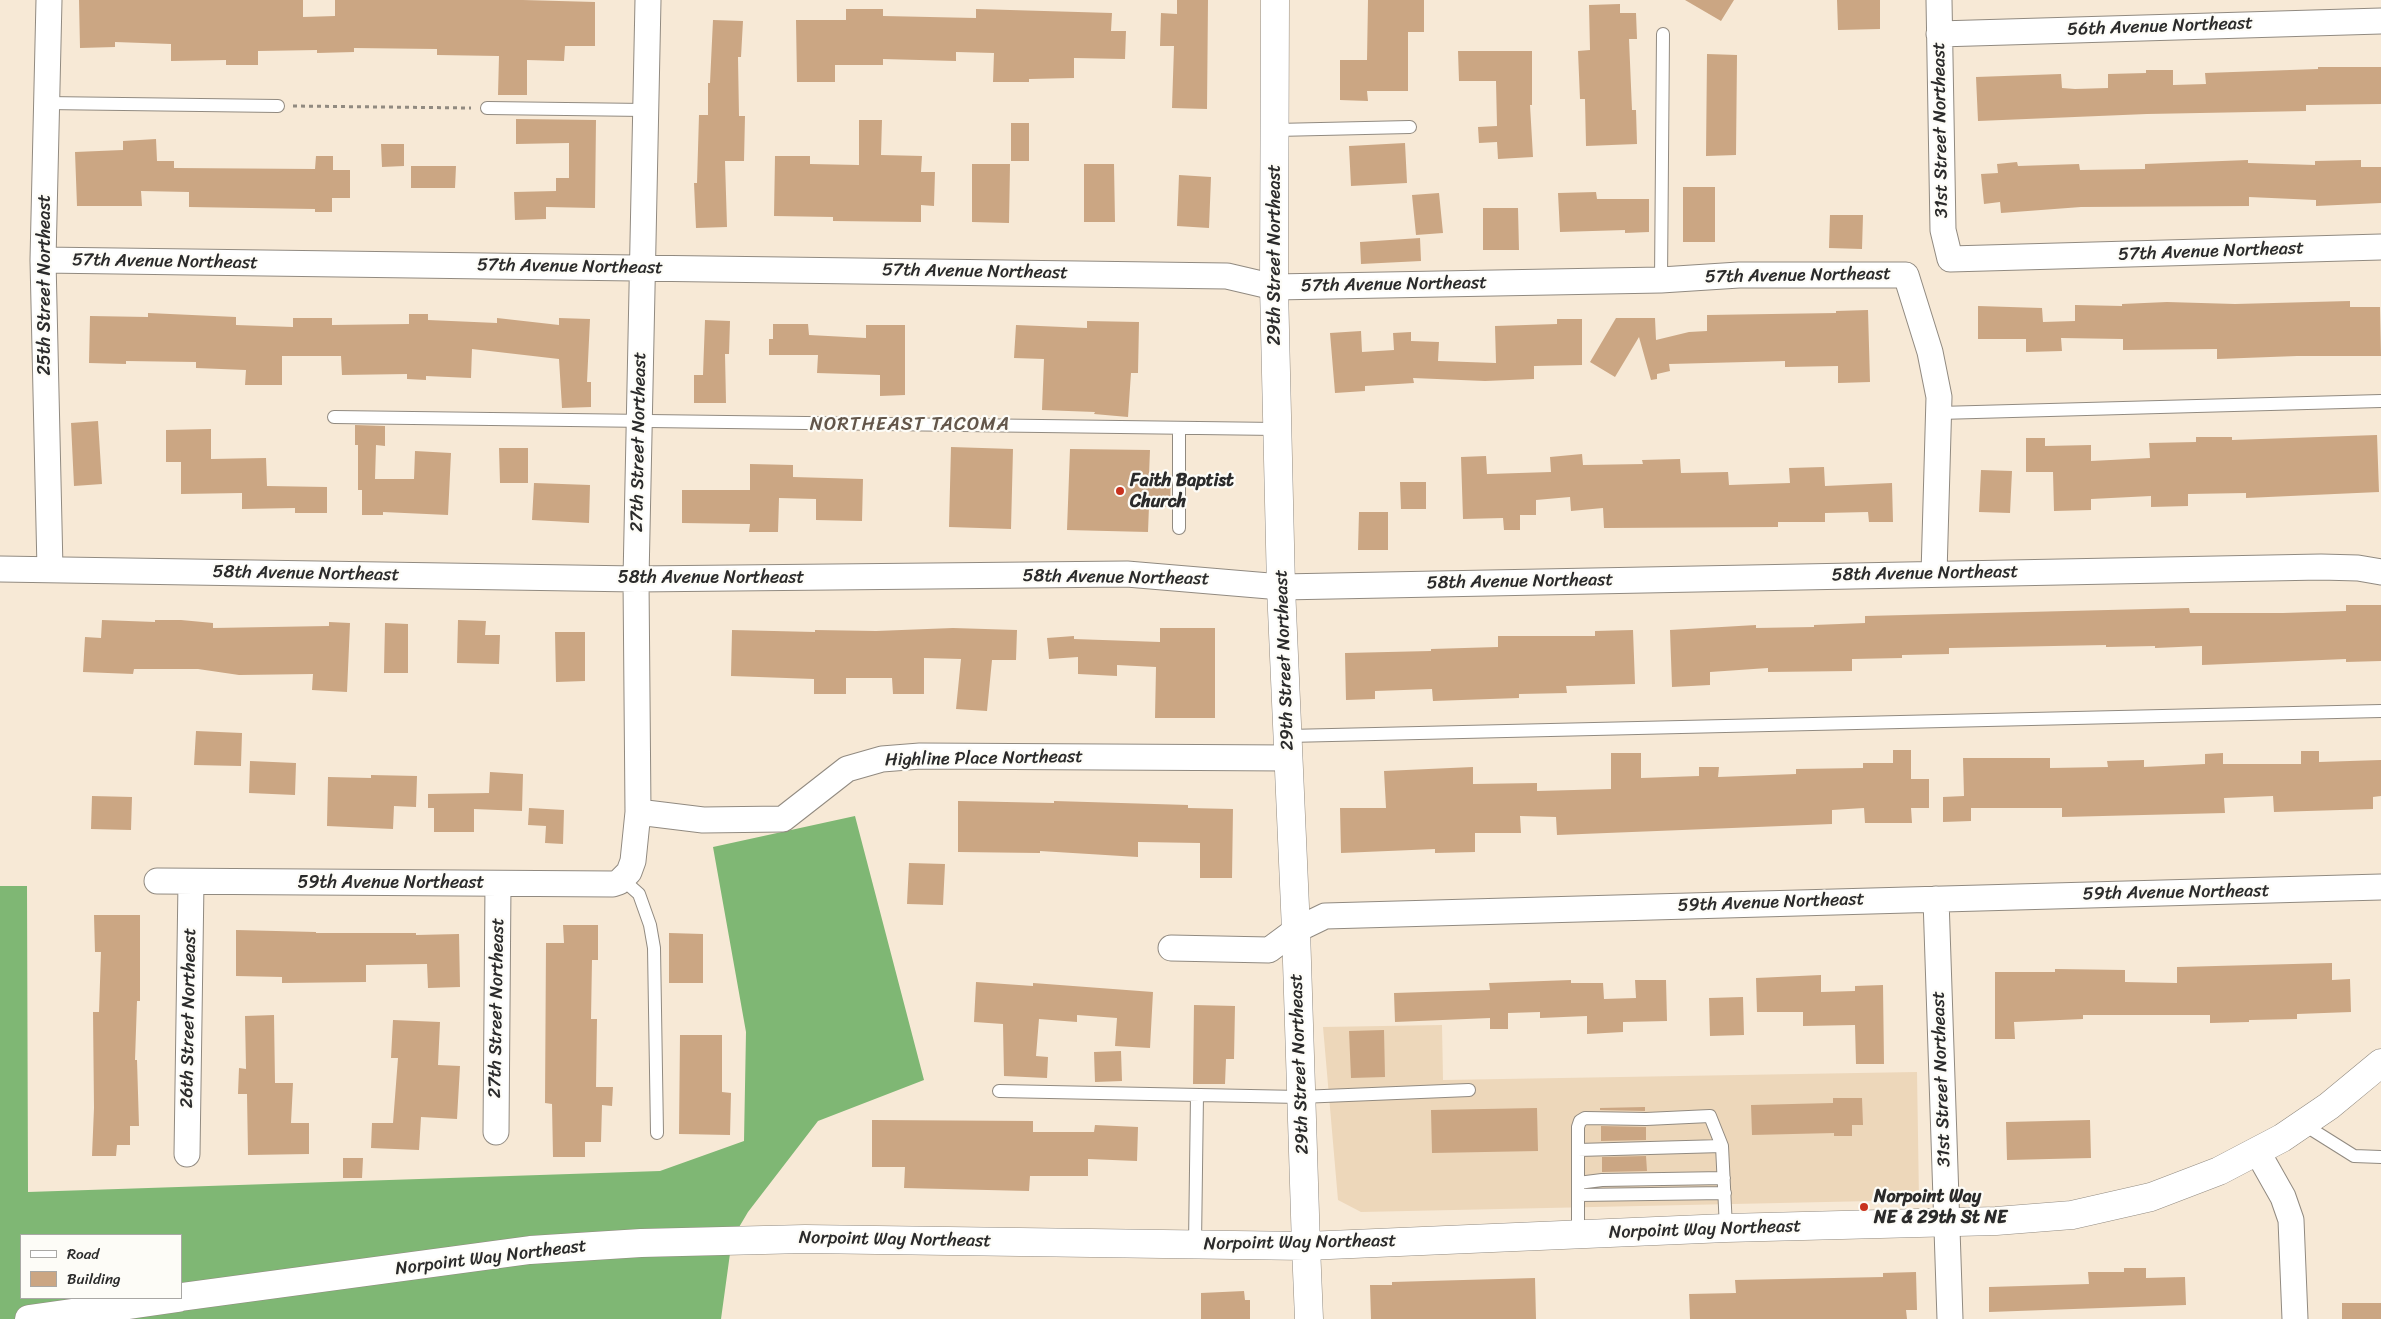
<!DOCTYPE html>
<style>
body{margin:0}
#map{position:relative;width:2381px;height:1319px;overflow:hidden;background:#f7e9d6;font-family:Sriracha,sans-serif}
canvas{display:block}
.legend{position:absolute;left:20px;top:1234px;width:162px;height:65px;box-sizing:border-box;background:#fdfcf7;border:1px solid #a9a8a5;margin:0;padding:6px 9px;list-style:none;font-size:15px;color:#2b2b2b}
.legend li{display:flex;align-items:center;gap:10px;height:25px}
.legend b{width:25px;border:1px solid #a9a8a5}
</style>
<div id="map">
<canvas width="2381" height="1319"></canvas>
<ul class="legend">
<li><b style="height:6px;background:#fff"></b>Road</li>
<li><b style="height:14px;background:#cba683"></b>Building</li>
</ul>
</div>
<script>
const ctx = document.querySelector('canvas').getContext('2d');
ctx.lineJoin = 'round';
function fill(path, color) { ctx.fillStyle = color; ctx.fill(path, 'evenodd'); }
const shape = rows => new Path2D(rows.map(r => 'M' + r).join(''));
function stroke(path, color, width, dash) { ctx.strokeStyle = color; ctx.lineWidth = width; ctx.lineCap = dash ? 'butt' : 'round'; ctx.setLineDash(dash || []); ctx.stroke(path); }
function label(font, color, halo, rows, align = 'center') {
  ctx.font = font + ' Sriracha,sans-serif'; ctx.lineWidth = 4.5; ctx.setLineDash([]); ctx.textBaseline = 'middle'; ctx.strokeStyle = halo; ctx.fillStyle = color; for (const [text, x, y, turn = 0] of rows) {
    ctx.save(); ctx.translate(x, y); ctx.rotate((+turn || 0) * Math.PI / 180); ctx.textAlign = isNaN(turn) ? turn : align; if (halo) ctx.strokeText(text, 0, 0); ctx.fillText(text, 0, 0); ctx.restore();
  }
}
fill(shape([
 [1442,1025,1443,1080,1917,1072,1919,1200,1361,1212,1338,1200,1323,1027]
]), '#edd7ba');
fill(shape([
 [855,816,924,1080,818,1121,748,1212,732,1239,721,1319,0,1319,0,886,27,886,28,1192,660,1171,744,1141,746,1032,713,847],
 [21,1235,181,1235,181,1298,21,1298]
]), '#7fb774');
fill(shape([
 [79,0,303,0,303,17,335,16,335,0,523,0,595,2,595,46,565,46,564,61,527,60,527,95,498,95,499,56,437,55,437,49,354,48,354,52,317,53,317,50,258,51,258,65,226,65,226,60,171,61,171,44,115,42,115,47,80,48],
 [1177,0,1208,0,1207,109,1172,108,1174,46,1160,46,1161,13,1177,14],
 [1368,0,1424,0,1424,32,1408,32,1408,91,1367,91,1368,101,1340,100,1340,60,1367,60],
 [1685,0,1734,0,1721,21],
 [1837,0,1880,0,1880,29,1838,30],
 [1620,4,1620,13,1636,13,1637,39,1629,39,1632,110,1636,110,1637,144,1586,146,1585,99,1580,99,1578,51,1590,50,1589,5],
 [846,9,883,9,883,16,976,18,976,9,1112,13,1111,31,1126,31,1125,59,1074,58,1074,78,1029,79,1029,82,993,82,994,53,956,52,956,61,883,59,883,65,835,65,835,82,797,82,796,20,846,20],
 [713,20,743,21,741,57,738,57,739,116,745,116,744,161,725,161,727,227,696,228,694,183,697,183,699,115,708,115,708,83,710,83],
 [1458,51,1532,51,1532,105,1530,105,1533,157,1498,159,1497,142,1479,143,1478,127,1497,126,1496,81,1459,81],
 [1707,54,1737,55,1736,155,1706,156],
 [2318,67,2381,67,2381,104,2306,105,2306,111,2147,114,1978,121,1976,77,2061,74,2062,88,2075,89,2108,88,2108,74,2146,73,2146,70,2173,70,2173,85,2206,84,2205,73,2318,69],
 [516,119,596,120,595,208,546,207,546,219,515,220,514,192,556,191,556,178,569,178,569,143,516,144],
 [859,120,882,120,881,155,922,156,921,172,935,172,934,206,921,205,921,222,833,221,833,217,774,216,775,156,810,156,810,164,859,165],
 [1011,123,1029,123,1029,161,1011,161],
 [156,139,157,161,174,161,174,168,315,169,316,156,333,156,333,170,350,170,350,198,332,198,332,212,315,212,315,209,189,207,189,192,141,191,142,206,77,206,75,152,123,150,123,141],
 [1405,143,1407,183,1351,186,1349,146],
 [381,144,404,144,404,166,382,167],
 [2248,160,2248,163,2315,165,2315,161,2361,160,2361,167,2381,167,2381,203,2316,206,2316,200,2249,197,2249,206,2081,207,2001,213,2000,202,1984,204,1981,174,1998,173,1997,164,2017,162,2018,166,2079,164,2080,170,2145,169,2145,164],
 [972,164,1010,164,1009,223,972,222],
 [1084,164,1114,164,1115,222,1084,222],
 [411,166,456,166,455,188,411,188],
 [1179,175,1211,177,1209,228,1177,226],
 [1683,187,1715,187,1715,242,1683,242],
 [1596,192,1597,199,1649,199,1649,232,1625,233,1625,230,1560,232,1558,193],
 [1439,193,1443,233,1416,235,1412,195],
 [1483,208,1518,208,1519,250,1483,250],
 [1830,215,1863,215,1862,249,1829,248],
 [1420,238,1421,261,1361,264,1360,242],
 [2350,301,2350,307,2380,307,2381,356,2297,356,2217,359,2217,349,2123,350,2123,339,2061,338,2062,351,2026,352,2026,339,1978,339,1978,306,2042,308,2043,322,2075,321,2075,305,2122,306,2122,304,2167,302,2235,304],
 [1868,310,1870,382,1838,383,1838,366,1785,367,1785,361,1669,364,1670,371,1657,374,1657,379,1651,380,1639,337,1615,377,1590,362,1616,318,1655,318,1656,340,1689,332,1707,331,1707,315,1836,313,1836,311],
 [148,313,236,317,236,325,293,327,293,318,332,318,332,325,409,324,409,314,428,314,428,320,497,323,497,318,559,325,559,318,590,319,587,382,591,382,591,407,562,408,559,359,472,349,471,378,426,376,426,380,407,379,407,374,342,375,341,356,282,356,282,385,245,385,246,370,196,368,196,362,126,361,126,364,89,363,90,316,148,317],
 [1557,319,1582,319,1582,365,1534,366,1534,379,1485,381,1413,378,1414,383,1365,386,1365,391,1335,393,1330,333,1361,331,1362,352,1394,350,1393,333,1411,332,1411,341,1439,342,1438,361,1496,363,1495,326,1557,324],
 [705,320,730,321,729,354,725,354,726,403,694,403,694,375,703,375],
 [1087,321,1139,322,1138,373,1131,373,1128,417,1094,414,1095,412,1042,410,1044,359,1014,358,1016,325,1087,328],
 [773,324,808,324,809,335,866,338,866,325,905,325,905,395,880,396,880,375,817,373,818,355,769,355,769,339,773,339],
 [98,421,102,484,74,486,71,423],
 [355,425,385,426,385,446,376,445,375,479,414,479,415,451,451,453,448,515,383,512,383,515,362,515,362,490,358,490,358,445,355,445],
 [211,429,211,459,266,458,267,486,327,487,327,513,295,513,295,508,242,509,242,493,181,494,181,462,166,462,166,430],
 [2377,435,2379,492,2246,498,2246,493,2188,494,2188,506,2151,507,2151,496,2091,499,2091,510,2054,511,2053,472,2026,472,2026,438,2045,438,2045,446,2091,445,2091,461,2150,458,2149,443,2196,442,2196,437,2232,437,2232,440],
 [951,447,1013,449,1011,529,949,527],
 [499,448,528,448,528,483,500,483],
 [1070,449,1150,450,1149,475,1171,476,1170,507,1149,506,1148,532,1067,530],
 [1582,454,1583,465,1643,464,1642,460,1680,459,1681,473,1728,472,1729,485,1790,483,1789,468,1824,467,1825,486,1892,483,1893,522,1869,522,1868,512,1825,513,1825,522,1778,522,1778,527,1604,528,1603,508,1571,511,1570,497,1536,500,1536,515,1520,515,1520,530,1504,530,1503,518,1463,519,1461,457,1486,456,1487,474,1551,472,1550,457],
 [750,464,793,465,793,477,863,479,862,521,816,520,816,499,779,498,778,532,749,532,750,524,682,523,682,490,750,490],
 [1981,470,2012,471,2010,513,1979,512],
 [1400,482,1426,482,1426,509,1401,509],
 [534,483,590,485,589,523,532,520],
 [1359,512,1388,512,1388,550,1358,550],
 [2346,605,2381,605,2381,661,2346,662,2346,659,2202,665,2202,646,2155,648,2155,646,2106,647,2106,645,1949,648,1949,654,1902,655,1902,658,1852,659,1852,671,1768,672,1768,668,1710,672,1710,685,1672,687,1670,630,1756,625,1756,628,1814,627,1814,625,1865,623,1865,616,2189,608,2190,613,2283,613,2346,611],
 [102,620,155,622,155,620,181,620,213,623,213,628,329,626,329,622,350,623,347,692,312,690,313,674,239,675,198,669,134,669,133,674,83,672,85,637,101,638],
 [458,620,486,621,485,635,500,635,499,664,457,663],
 [385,623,408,624,408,673,384,673],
 [953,628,1017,630,1016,660,992,660,987,711,956,709,961,659,924,658,924,694,893,694,892,678,846,678,846,694,814,694,814,679,731,676,732,630,815,632,815,630,876,631],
 [1160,628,1215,628,1215,718,1155,718,1156,667,1117,665,1117,676,1078,674,1078,657,1049,659,1047,638,1074,636,1074,639,1160,642],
 [1633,630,1635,684,1566,686,1567,693,1519,694,1519,698,1433,701,1432,689,1375,691,1375,699,1346,700,1345,653,1431,651,1431,649,1498,647,1498,636,1595,636,1595,631],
 [555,632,585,632,585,681,556,682],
 [196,731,242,733,241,766,194,765],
 [1893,750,1911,750,1911,779,1929,779,1929,808,1911,808,1912,823,1865,823,1864,808,1832,810,1832,824,1557,835,1556,817,1520,816,1521,833,1475,833,1475,852,1435,853,1435,849,1341,853,1340,808,1386,808,1384,771,1473,767,1473,784,1537,783,1537,791,1611,789,1611,753,1641,753,1641,778,1699,776,1699,767,1719,767,1718,777,1796,774,1796,769,1863,768,1863,763,1893,763],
 [2301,751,2319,751,2319,762,2381,760,2381,796,2373,797,2373,809,2274,812,2273,796,2224,798,2225,813,2062,817,2062,808,1971,808,1971,821,1943,822,1943,797,1964,796,1963,758,2050,758,2050,768,2108,767,2107,761,2144,760,2144,767,2205,764,2205,754,2223,753,2223,764,2301,764],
 [250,761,296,763,295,795,249,793],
 [490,772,523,774,522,811,474,809,474,832,434,832,434,808,428,808,428,794,489,793],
 [371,775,417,776,416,807,394,806,393,829,327,826,328,777,371,778],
 [92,796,132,797,131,830,91,829],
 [958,801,1054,803,1054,801,1188,805,1188,808,1233,809,1232,878,1200,878,1200,843,1138,842,1138,857,1040,851,1040,853,958,852],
 [529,808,564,810,563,844,545,843,546,826,528,825],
 [909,863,945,864,943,905,907,904],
 [94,915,140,915,140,1001,137,1001,135,1060,137,1060,139,1126,130,1126,130,1145,117,1145,116,1156,92,1156,94,1108,93,1012,99,1012,101,952,95,952],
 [563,925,598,925,598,960,592,960,591,1019,597,1019,596,1087,613,1087,612,1106,602,1105,601,1142,585,1142,585,1157,553,1157,552,1104,545,1103,546,943,564,943],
 [236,930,316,932,316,933,416,933,416,935,459,934,460,987,428,988,427,964,366,965,366,982,282,983,282,977,236,976],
 [669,933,703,934,703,983,669,983],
 [2332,963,2332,980,2350,979,2351,1012,2297,1014,2297,1019,2249,1020,2249,1022,2210,1023,2210,1015,2083,1015,2083,1019,2014,1022,2015,1039,1995,1039,1995,972,2055,972,2055,969,2125,970,2125,982,2177,983,2177,967],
 [1821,975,1821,992,1855,991,1855,986,1883,985,1884,1064,1856,1064,1855,1025,1803,1026,1803,1012,1757,1012,1756,978],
 [1571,980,1571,983,1603,983,1604,999,1636,998,1635,980,1666,980,1667,1021,1623,1022,1623,1032,1587,1034,1587,1016,1540,1018,1540,1012,1508,1013,1508,1029,1490,1029,1490,1018,1395,1022,1394,993,1490,990,1489,983],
 [976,982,1033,986,1033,983,1153,992,1150,1048,1115,1046,1117,1018,1077,1015,1077,1022,1039,1019,1036,1056,1048,1057,1047,1078,1004,1076,1003,1024,974,1022],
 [1743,997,1744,1035,1710,1036,1709,998],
 [1194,1005,1235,1006,1234,1059,1226,1059,1225,1084,1193,1084],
 [274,1015,275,1083,293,1083,291,1123,309,1123,309,1154,248,1155,247,1094,238,1094,239,1068,246,1069,245,1016],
 [393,1020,440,1022,438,1065,460,1066,457,1119,421,1117,419,1150,371,1148,372,1123,393,1123,398,1058,391,1058],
 [1384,1030,1385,1077,1351,1078,1349,1031],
 [680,1035,722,1035,722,1092,731,1093,730,1135,679,1134],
 [1121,1051,1122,1081,1095,1082,1094,1052],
 [1833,1098,1862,1098,1863,1125,1852,1125,1852,1136,1834,1136,1834,1133,1752,1135,1751,1105,1833,1103],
 [1645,1107,1645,1111,1600,1110,1600,1108],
 [1537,1108,1538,1151,1432,1153,1431,1110],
 [872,1120,1033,1121,1033,1132,1094,1132,1095,1125,1138,1127,1137,1161,1088,1159,1088,1176,1030,1176,1029,1191,904,1188,905,1167,872,1167],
 [2090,1120,2091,1158,2007,1160,2006,1122],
 [1601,1126,1646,1127,1646,1140,1601,1141],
 [1646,1156,1647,1171,1602,1172,1602,1157],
 [343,1158,363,1158,362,1178,343,1178],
 [2124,1268,2146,1268,2146,1278,2185,1277,2186,1305,1989,1312,1989,1287,2089,1284,2088,1272,2124,1272],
 [1916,1272,1917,1310,1906,1310,1907,1319,1690,1319,1689,1294,1736,1293,1735,1280,1883,1277,1883,1273],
 [1535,1278,1536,1319,1371,1319,1370,1285,1392,1285,1392,1282],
 [1244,1291,1245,1300,1250,1300,1250,1319,1201,1319,1201,1293],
 [2342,1303,2381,1303,2381,1319,2342,1319]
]), '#cba683');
const lane = shape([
 [46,103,278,106],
 [487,108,645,110],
 [1276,130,1410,127],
 [1661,280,1663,34],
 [1939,413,2381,401],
 [334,417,1277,429],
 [1179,528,1179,429],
 [1288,736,2381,711],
 [622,879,639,894,650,925,654,948,657,1133],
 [999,1091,1300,1097,1469,1090],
 [2303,1124,2354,1156,2381,1157],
 [1578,1150,1722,1146],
 [1578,1183,1602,1180,1724,1178],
 [1578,1195,1725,1193],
 [1578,1236,1578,1127,1580,1121,1585,1118,1646,1119,1710,1116,1722,1146,1726,1228],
 [1195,1244,1197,1095]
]);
const street = shape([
 [49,0,43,260,50,569],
 [1939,0,1943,230,1950,259,2381,247],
 [1939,34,2381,21],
 [43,260,1227,276,1274,287,1661,280,1739,275,1906,275,1930,352,1939,397,1934,574],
 [0,569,636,579,1127,574,1281,587,2321,567,2358,568,2381,572],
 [638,812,703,820,783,819,847,769,882,759,920,756,1289,758],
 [157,881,613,884,619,882,629,872,633,861,638,812,636,579,648,0],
 [1936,899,1950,1319],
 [1171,948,1269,950,1296,930,1325,916,2381,887],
 [496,1132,498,884],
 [2257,1151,2283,1197,2291,1220,2295,1319],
 [187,1154,191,882]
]);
const secondary = shape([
 [1275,0,1274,287,1281,587,1296,930,1306,1246,1726,1228,1996,1221,2072,1215,2151,1197,2219,1171,2282,1138,2329,1106,2381,1063]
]);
const primary = shape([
 [181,1297,530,1250,641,1243,805,1239,1306,1246,1309,1319],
 [29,1319,178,1298]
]);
stroke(lane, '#918a80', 14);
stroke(street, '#918a80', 27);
stroke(secondary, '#918a80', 29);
stroke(primary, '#918a80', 29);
stroke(shape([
 [293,106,471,108]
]), '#918a80', 3, [4, 4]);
stroke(lane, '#fff', 12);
stroke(street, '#fff', 25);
stroke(secondary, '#fff', 28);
stroke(primary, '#fff', 28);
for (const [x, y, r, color] of [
 [1120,491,5,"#c8321e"],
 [1864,1207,5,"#c8321e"]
]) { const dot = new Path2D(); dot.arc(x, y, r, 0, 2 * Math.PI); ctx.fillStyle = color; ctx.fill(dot); stroke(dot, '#fdfcf7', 2); }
label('18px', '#2b2b2b', '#fdfcf7', [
 ["56th Avenue Northeast",2160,27,-2],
 ["31st Street Northeast",1941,130,-91],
 ["57th Avenue Northeast",2211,252,-2],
 ["29th Street Northeast",1275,255,-90],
 ["57th Avenue Northeast",165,262,1],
 ["57th Avenue Northeast",570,267,1],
 ["57th Avenue Northeast",975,272,1],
 ["57th Avenue Northeast",1798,276,-1],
 ["25th Street Northeast",45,285,-90],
 ["57th Avenue Northeast",1394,285,-1],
 ["27th Street Northeast",639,442,-89],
 ["58th Avenue Northeast",306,574,1],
 ["58th Avenue Northeast",1925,574,-1],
 ["58th Avenue Northeast",711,578],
 ["58th Avenue Northeast",1116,578,1],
 ["58th Avenue Northeast",1520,582,-1],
 ["29th Street Northeast",1285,660,-92],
 ["Highline Place Northeast",984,759,-1],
 ["59th Avenue Northeast",391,883],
 ["59th Avenue Northeast",2176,893,-1],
 ["59th Avenue Northeast",1771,903,-2],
 ["27th Street Northeast",497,1008,-89],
 ["26th Street Northeast",189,1018,-89],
 ["29th Street Northeast",1300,1064,-92],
 ["31st Street Northeast",1942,1079,-92],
 ["Norpoint Way Northeast",1705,1230,-2],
 ["Norpoint Way Northeast",895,1240,1],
 ["Norpoint Way Northeast",1300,1243,-1],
 ["Norpoint Way Northeast",491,1258,-7]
]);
label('bold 18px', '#2b2b2b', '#fdfcf7', [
 ["Faith Baptist",1130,481],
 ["Church",1130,502],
 ["Norpoint Way",1874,1197],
 ["NE & 29th St NE",1874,1218]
], 'left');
ctx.letterSpacing = '1px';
label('19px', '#63564a', '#fdfcf7', [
 ["NORTHEAST TACOMA",910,425]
]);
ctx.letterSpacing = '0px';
</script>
